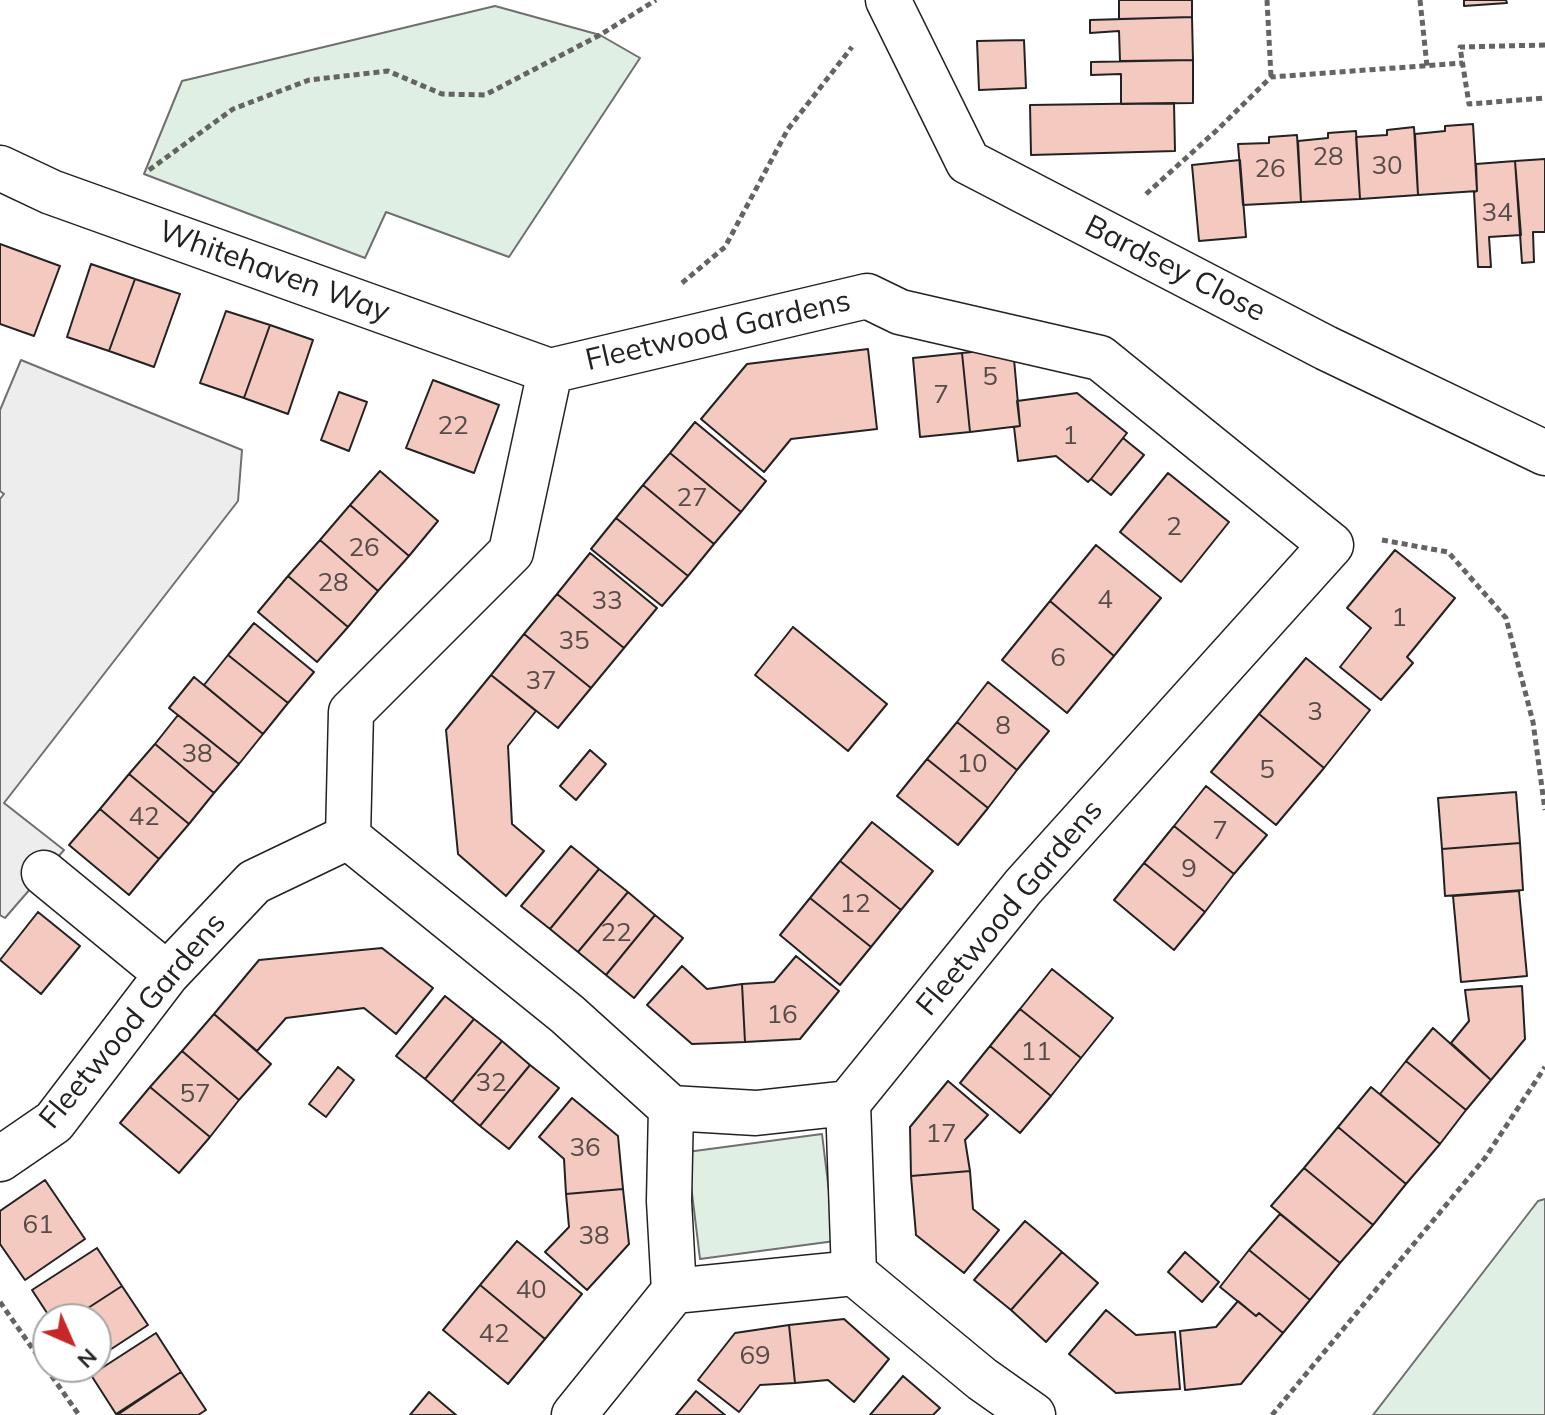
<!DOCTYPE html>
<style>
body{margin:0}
#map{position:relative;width:1545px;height:1415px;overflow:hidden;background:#fff;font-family:Mulish,sans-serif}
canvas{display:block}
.north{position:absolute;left:32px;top:1303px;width:80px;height:80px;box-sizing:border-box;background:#fff;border:2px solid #a7a7a7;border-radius:50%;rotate:135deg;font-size:22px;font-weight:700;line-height:32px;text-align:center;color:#222}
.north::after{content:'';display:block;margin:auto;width:28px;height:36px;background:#c62828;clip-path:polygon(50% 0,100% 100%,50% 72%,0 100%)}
</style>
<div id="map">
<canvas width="1545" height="1415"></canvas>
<div class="north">N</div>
</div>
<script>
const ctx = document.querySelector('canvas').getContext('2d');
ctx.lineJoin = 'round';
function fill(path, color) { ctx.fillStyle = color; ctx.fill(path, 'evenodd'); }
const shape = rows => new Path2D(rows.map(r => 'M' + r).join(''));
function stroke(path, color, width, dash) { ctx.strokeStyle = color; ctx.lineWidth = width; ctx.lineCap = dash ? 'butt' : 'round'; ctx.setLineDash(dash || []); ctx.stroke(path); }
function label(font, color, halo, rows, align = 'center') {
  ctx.font = font + ' Mulish,sans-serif'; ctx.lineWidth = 6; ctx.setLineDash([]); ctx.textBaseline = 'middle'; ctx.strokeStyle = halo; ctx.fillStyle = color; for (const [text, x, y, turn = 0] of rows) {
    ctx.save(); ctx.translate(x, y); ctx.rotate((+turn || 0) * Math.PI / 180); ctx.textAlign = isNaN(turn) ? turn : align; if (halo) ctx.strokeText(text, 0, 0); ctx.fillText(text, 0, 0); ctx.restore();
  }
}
const green = shape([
 [495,6,600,35,640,58,509,257,386,212,365,258,144,174,182,81,495,6],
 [822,1134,835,1241,700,1259,687,1152,822,1134],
 [1545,1199,1545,1415,1373,1415,1538,1201,1545,1199]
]);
fill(green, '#e0efe3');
stroke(green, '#6f6f6f', 2);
const parking = shape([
 [21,360,242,450,238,501,4,803,64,850,5,918,0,915,0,499,4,494,0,491,0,410,21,360]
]);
fill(parking, '#ededed');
stroke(parking, '#6f6f6f', 2);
const building = shape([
 [1119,0,1192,0,1192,17,1119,19,1119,0],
 [1464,0,1506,0,1507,3,1464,6,1464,0],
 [1192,17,1193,60,1120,61,1119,31,1090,33,1090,20,1192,17],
 [1024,40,1026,88,979,90,977,41,1024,40],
 [1193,60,1193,103,1121,104,1121,74,1091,75,1091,62,1193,60],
 [1174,103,1175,151,1031,155,1030,105,1174,103],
 [1473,124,1477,191,1418,195,1415,134,1445,131,1445,126,1473,124],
 [1414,127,1418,195,1360,199,1356,137,1387,135,1387,130,1414,127],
 [1356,131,1360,199,1301,202,1298,141,1328,138,1328,133,1356,131],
 [1297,135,1301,202,1243,205,1238,144,1269,143,1269,137,1297,135],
 [1545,159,1545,232,1533,232,1534,262,1522,263,1515,161,1545,159],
 [1240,160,1246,237,1199,241,1192,165,1240,160],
 [1515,161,1521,235,1489,237,1491,267,1478,267,1474,192,1477,191,1476,164,1515,161],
 [0,244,60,266,34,336,0,324,0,244],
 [91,264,135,279,109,351,67,337,91,264],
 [135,279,180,294,154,367,109,351,135,279],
 [226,311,270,325,244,398,200,383,226,311],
 [270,325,313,340,288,414,244,398,270,325],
 [1013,348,1020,426,970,432,962,353,1013,348],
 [868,349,877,429,791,439,764,472,701,419,747,364,868,349],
 [962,353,970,432,920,437,913,358,962,353],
 [433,380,499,405,474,473,406,448,433,380],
 [339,392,367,402,349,451,321,440,339,392],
 [1077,393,1127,433,1091,479,1088,482,1056,456,1018,461,1014,427,1020,426,1017,401,1077,393],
 [695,422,766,481,741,512,670,453,695,422],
 [1123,438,1144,455,1111,495,1091,479,1123,438],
 [670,453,741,512,714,544,643,485,670,453],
 [380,471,438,521,409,556,350,505,380,471],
 [1168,473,1229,522,1181,582,1120,532,1168,473],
 [643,485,714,544,688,576,616,518,643,485],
 [350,505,409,556,378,591,320,540,350,505],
 [616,518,688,576,662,606,591,549,616,518],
 [320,540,378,591,348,627,288,576,320,540],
 [1096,545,1161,598,1114,656,1050,601,1096,545],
 [1395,550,1455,598,1407,657,1413,663,1381,700,1340,667,1371,628,1347,608,1395,550],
 [590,553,657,608,624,648,557,594,590,553],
 [288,576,348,627,317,662,258,612,288,576],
 [557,594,624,648,591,688,524,634,557,594],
 [1050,601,1114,656,1067,713,1002,660,1050,601],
 [254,623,314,672,288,703,228,655,254,623],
 [793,627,887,704,848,751,755,675,793,627],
 [524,634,591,688,558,728,491,675,524,634],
 [228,655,288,703,263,734,204,685,228,655],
 [1306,658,1370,710,1324,768,1259,714,1306,658],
 [491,675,536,711,508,746,512,824,544,851,506,896,458,854,446,730,491,675],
 [194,677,263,734,239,764,169,708,194,677],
 [988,682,1049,731,1017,770,957,722,988,682],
 [1259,714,1324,768,1276,825,1211,772,1259,714],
 [178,715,239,764,214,793,155,744,178,715],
 [957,722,1017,770,988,808,927,759,957,722],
 [155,744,214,793,189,824,129,774,155,744],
 [590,750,606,764,576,800,560,786,590,750],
 [927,759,988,808,958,845,897,796,927,759],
 [129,774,189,824,159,859,100,809,129,774],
 [1206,786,1267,835,1234,874,1174,826,1206,786],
 [1516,792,1520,843,1442,849,1438,798,1516,792],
 [100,809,159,859,129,895,69,845,100,809],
 [872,822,933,871,901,910,840,861,872,822],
 [1174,826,1234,874,1205,912,1144,863,1174,826],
 [1520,843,1523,890,1445,896,1442,849,1520,843],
 [571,846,599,869,550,929,521,906,571,846],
 [840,861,901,910,871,947,810,898,840,861],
 [1144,863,1205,912,1174,950,1114,900,1144,863],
 [599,869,628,892,578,952,550,929,599,869],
 [1519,891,1527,976,1461,982,1453,896,1519,891],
 [628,892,655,915,606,975,578,952,628,892],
 [810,898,871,947,840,985,780,935,810,898],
 [38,912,80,946,41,994,0,960,38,912],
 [655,915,683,938,634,998,606,975,655,915],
 [382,948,433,988,396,1034,364,1008,286,1018,257,1051,214,1014,259,960,382,948],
 [796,956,839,991,800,1039,745,1042,742,984,774,982,796,956],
 [682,966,707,989,742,984,745,1042,692,1044,647,1005,682,966],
 [1052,969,1113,1018,1081,1058,1020,1009,1052,969],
 [1522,986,1525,1039,1491,1080,1451,1043,1469,1021,1465,990,1522,986],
 [445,996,474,1019,425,1079,396,1056,445,996],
 [1020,1009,1081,1058,1051,1096,990,1046,1020,1009],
 [214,1014,271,1064,239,1100,182,1051,214,1014],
 [474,1019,502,1041,452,1102,425,1079,474,1019],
 [1433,1028,1491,1080,1466,1110,1406,1061,1433,1028],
 [502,1041,530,1065,480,1126,452,1102,502,1041],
 [990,1046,1051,1096,1020,1133,960,1083,990,1046],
 [182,1051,239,1100,210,1137,150,1087,182,1051],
 [1406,1061,1466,1110,1440,1144,1380,1094,1406,1061],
 [530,1065,559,1088,509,1149,480,1126,530,1065],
 [338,1067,354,1080,326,1117,309,1104,338,1067],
 [948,1081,988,1115,965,1140,970,1171,911,1176,910,1127,948,1081],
 [150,1087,210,1137,179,1173,120,1123,150,1087],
 [1371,1087,1440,1144,1406,1184,1338,1127,1371,1087],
 [572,1098,618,1136,623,1189,566,1194,564,1159,539,1137,572,1098],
 [1338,1127,1406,1184,1373,1225,1304,1168,1338,1127],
 [1304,1168,1373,1225,1340,1263,1271,1206,1304,1168],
 [970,1171,973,1209,999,1230,964,1273,916,1235,911,1176,970,1171],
 [45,1180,85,1239,25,1280,0,1244,0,1211,45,1180],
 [623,1189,629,1244,587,1290,545,1252,569,1227,566,1194,623,1189],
 [1280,1214,1340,1263,1310,1300,1249,1250,1280,1214],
 [1025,1221,1062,1252,1011,1310,974,1280,1025,1221],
 [517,1241,582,1294,545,1339,480,1285,517,1241],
 [97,1248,122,1286,71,1319,51,1319,32,1290,97,1248],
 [1249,1250,1310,1300,1283,1333,1259,1313,1256,1316,1220,1287,1249,1250],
 [1062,1252,1098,1283,1046,1342,1011,1310,1062,1252],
 [1185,1252,1219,1282,1202,1302,1168,1272,1185,1252],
 [480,1285,545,1339,508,1384,443,1330,480,1285],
 [122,1286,148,1325,96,1359,96,1319,71,1319,122,1286],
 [1238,1301,1256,1316,1259,1313,1283,1333,1241,1384,1185,1390,1180,1331,1216,1327,1238,1301],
 [1106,1310,1136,1335,1175,1332,1180,1389,1116,1393,1069,1354,1106,1310],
 [844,1319,889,1359,854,1402,828,1380,795,1383,789,1325,844,1319],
 [789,1325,795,1383,760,1385,739,1412,698,1380,735,1333,789,1325],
 [156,1333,181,1372,116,1414,91,1375,156,1333],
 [181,1372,206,1410,198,1415,117,1415,181,1372],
 [903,1376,940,1408,933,1415,870,1415,903,1376],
 [696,1391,725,1415,676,1415,696,1391],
 [429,1392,456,1415,410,1415,429,1392]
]);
fill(building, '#f3c9c0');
stroke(building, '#222', 2);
const minor = shape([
 [888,0,968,162,1326,348,1545,453],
 [0,168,51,192,550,371],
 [348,837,351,712,511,552,550,371,867,296,900,312,1100,358,1331,545,1023,887,848,1103,854,1273,982,1379,1033,1415],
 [348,837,567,1014,671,1108,756,1113,848,1103],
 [44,873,167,974],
 [0,1159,54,1122,167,974,254,882,348,837],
 [674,1291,854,1273],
 [574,1415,674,1291,669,1201,671,1108]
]);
stroke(minor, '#222', 47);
stroke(shape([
 [1267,0,1271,77],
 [1420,0,1427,66],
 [1545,45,1460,47,1469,104,1545,98],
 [149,170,233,109,309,80,388,71,442,94,485,95,600,35,656,0],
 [1146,194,1216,131,1271,77,1463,63],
 [682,283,725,247,788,129,852,47],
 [1382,540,1448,552,1506,618,1533,722,1545,810],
 [0,1302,79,1415],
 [1272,1415,1485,1158,1545,1067]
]), '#646464', 5, [6, 4]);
stroke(minor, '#fff', 44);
label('26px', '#564c4a', null, [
 ["28",1328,157],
 ["30",1387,166],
 ["26",1270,169],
 ["34",1497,213],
 ["5",990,377],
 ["7",941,395],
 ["22",453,426],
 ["1",1070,436],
 ["27",692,498],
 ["2",1174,527],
 ["26",364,548],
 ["28",333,583],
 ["4",1105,600],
 ["33",607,601],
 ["1",1399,618],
 ["35",574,641],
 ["6",1058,658],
 ["37",541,681],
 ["3",1315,712],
 ["8",1003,726],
 ["38",197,754],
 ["10",972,764],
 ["5",1267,770],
 ["42",144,817],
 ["7",1220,831],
 ["9",1189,869],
 ["12",855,904],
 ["22",616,933],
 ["16",782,1015],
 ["11",1036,1052],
 ["32",491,1083],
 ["57",195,1094],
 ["17",941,1134],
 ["36",585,1148],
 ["61",38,1225],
 ["38",594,1236],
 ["40",531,1290],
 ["42",494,1334],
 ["69",755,1356]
]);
label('30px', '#222', '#fff', [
 ["Bardsey Close",1175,269,27],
 ["Whitehaven Way",274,272,20],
 ["Fleetwood Gardens",718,331,-13],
 ["Fleetwood Gardens",1010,908,-50],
 ["Fleetwood Gardens",133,1021,-50]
]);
</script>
